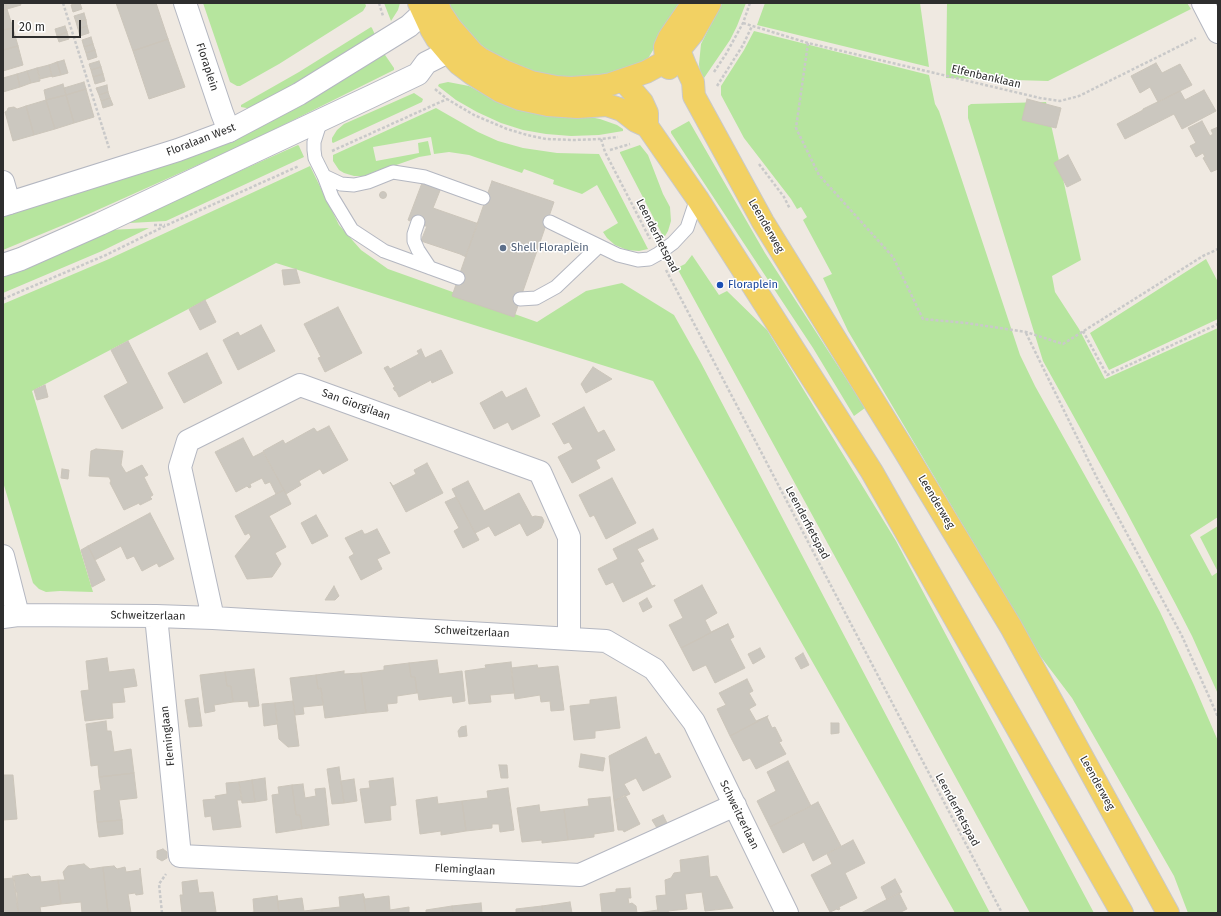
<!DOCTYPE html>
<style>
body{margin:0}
#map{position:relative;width:1221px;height:916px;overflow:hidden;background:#efe9e1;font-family:"Fira Sans",sans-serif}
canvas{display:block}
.frame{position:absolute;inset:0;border:4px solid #2e2e2e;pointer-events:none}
.scale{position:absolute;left:12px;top:20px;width:69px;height:18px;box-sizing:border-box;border:2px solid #2e2e2e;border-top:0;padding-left:5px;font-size:12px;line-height:14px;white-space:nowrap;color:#2e2e2e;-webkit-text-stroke:3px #fff;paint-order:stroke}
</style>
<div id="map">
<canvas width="1221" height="916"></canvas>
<div class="frame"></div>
<div class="scale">20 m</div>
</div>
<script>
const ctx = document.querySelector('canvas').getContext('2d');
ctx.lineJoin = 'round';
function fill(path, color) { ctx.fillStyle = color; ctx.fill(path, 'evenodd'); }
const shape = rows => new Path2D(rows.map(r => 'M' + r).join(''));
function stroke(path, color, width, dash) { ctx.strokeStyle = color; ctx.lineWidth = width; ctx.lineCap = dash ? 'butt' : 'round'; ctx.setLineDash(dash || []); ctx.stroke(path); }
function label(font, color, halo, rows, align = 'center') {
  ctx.font = font + ' "Fira Sans",sans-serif'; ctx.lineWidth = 3; ctx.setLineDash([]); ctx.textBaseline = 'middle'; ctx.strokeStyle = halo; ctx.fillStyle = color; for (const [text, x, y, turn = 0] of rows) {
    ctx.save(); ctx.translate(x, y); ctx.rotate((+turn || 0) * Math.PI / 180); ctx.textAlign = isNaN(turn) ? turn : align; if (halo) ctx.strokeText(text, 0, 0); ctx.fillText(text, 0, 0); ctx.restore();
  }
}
fill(shape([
 [203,3,365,3,366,6,363,11,279,64,240,86,237,86,230,82],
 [384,3,400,3,398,10,391,21],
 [448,3,682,3,647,60,629,71,567,81,504,64,467,34],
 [722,3,746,3,737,26,730,40,704,78,700,72,699,64,701,44],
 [765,3,920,3,929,67,757,25],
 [947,3,1187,3,1191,9,1048,81,946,78],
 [371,27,372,28,376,37,252,109,241,107,241,105,299,72],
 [754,31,929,75,935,104,939,111,1020,355,1035,386,1136,567,1160,612,1194,685,1218,741,1218,913,1188,913,1174,876,1072,698,1041,657,848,331,823,278,832,274,803,220,807,217,801,207,797,209,791,199,744,138,721,95,721,86,744,50],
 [383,52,394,68,394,70,249,142,73,221,3,250,3,215,171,164,220,145],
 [448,82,469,86,487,96,600,119,617,125,623,129,623,131,599,135,571,136,546,134,523,130,501,123,477,112,456,100,438,86,439,84],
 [414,93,423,99,422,102,333,143,332,142,332,138,337,130,344,124],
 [1046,102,1081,260,1052,276,1055,292,1079,329,1105,379,1218,328,1218,517,1190,535,1212,576,1218,572,1200,537,1218,526,1218,694,1192,636,1175,603,1125,509,1043,361,968,118,968,106,971,104],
 [436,108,478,132,498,141,523,148,557,153,599,154,648,249,639,251,627,250,615,245,607,238,603,232,618,223,597,185,582,194,553,184,554,180,524,169,522,173,469,155,449,152,434,154,431,137,373,147,376,161,419,153,418,143,428,141,431,155,419,157,365,176,354,176,344,173,339,170,333,161,333,155],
 [689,121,765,253,865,408,854,416,813,348,671,133,671,131],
 [298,145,299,146,304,157,166,221,130,223,130,220],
 [640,145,648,155,663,194,670,207,671,221,668,231,665,236,663,236,620,153,620,152],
 [310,166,339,225,361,250,388,269,537,322,586,291,622,283,674,315,701,363,990,913,955,913,653,381,276,263,32,391,93,592,60,591,46,592,39,589,33,583,3,482,3,304,109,259],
 [149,228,102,251,3,293,3,274,109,230],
 [692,255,719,295,727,291,767,330,896,541,1094,913,1030,913,677,268,685,264],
 [1206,259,1218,282,1218,319,1109,370,1090,333]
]), '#b6e59e');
const building = shape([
 [3,3,6,3,7,9,3,10,3,3],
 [6,3,20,3,21,5,7,9,6,3],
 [78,3,80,3,82,9,73,12,71,5,78,3],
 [116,3,156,3,168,39,133,51,116,3],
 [7,9,13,28,3,30,3,10,7,9],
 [84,13,86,20,76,22,74,16,84,13],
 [86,20,87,26,78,29,76,22,86,20],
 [65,26,67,32,57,36,55,29,65,26],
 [87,26,89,33,80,36,78,29,87,26],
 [13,28,18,46,3,50,3,30,13,28],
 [67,32,69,39,59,42,57,36,67,32],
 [91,37,93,44,84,47,82,40,91,37],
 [168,39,185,87,149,99,133,51,168,39],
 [93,44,95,50,86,53,84,47,93,44],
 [18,46,23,65,3,71,3,50,18,46],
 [95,50,97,57,88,60,86,53,95,50],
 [64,60,68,73,61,75,57,62,64,60],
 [99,61,101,67,91,70,89,64,99,61],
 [57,62,61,75,52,77,49,65,57,62],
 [1156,63,1162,73,1180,64,1192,85,1158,102,1150,87,1140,93,1131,76,1156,63],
 [49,65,52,76,40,79,37,68,49,65],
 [101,67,103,74,93,77,91,70,101,67],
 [37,68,40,81,31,83,27,71,37,68],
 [27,71,31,83,20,87,17,74,27,71],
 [17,74,20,87,3,92,3,78,17,74],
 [103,74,105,81,95,84,93,77,103,74],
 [84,82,86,89,66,95,64,88,84,82],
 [63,84,66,95,46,100,44,90,63,84],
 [107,85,108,92,99,95,96,88,107,85],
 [86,89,94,117,74,123,66,95,86,89],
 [1204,90,1216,111,1182,129,1174,114,1125,139,1117,124,1143,110,1143,109,1180,91,1185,100,1204,90],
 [108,92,110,98,101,101,99,95,108,92],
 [66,95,74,123,55,129,46,100,66,95],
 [110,98,113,105,103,108,101,101,110,98],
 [1027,99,1061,108,1056,128,1022,120,1027,99],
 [46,100,55,129,34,135,26,106,46,100],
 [26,106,34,135,13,141,5,112,7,111,8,108,14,107,17,109,26,106],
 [1202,121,1210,136,1213,134,1211,130,1218,127,1218,169,1211,172,1203,158,1205,157,1203,153,1196,157,1190,146,1196,143,1188,128,1202,121],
 [1068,155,1081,180,1067,187,1054,163,1068,155],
 [422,181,441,188,433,208,476,223,478,223,466,255,466,257,460,254,421,241,427,226,424,226,425,224,411,219,410,221,408,220,422,183,422,181],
 [492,181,554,202,514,317,452,296,492,181],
 '379.5 195a3.5 3.5 0 1 1 7 0a3.5 3.5 0 1 1-7 0Z',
 [296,269,300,283,284,285,282,270,296,269],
 [205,300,216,322,200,330,189,309,205,300],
 [338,307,362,353,325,372,318,358,321,357,304,324,338,307],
 [261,325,275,351,238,370,223,340,238,332,240,336,261,325],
 [128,341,163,408,122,429,104,396,128,383,111,350,128,341],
 [421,349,425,358,441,350,453,373,432,383,431,380,399,397,396,391,395,391,393,388,395,387,384,368,388,366,390,369,419,354,417,351,421,349],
 [207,353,222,383,184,403,168,373,207,353],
 [593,367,612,379,586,393,581,384,593,367],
 [45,385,48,397,37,400,34,390,45,385],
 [526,388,540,416,512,430,508,422,494,429,480,403,502,391,506,398,526,388],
 [584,407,598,433,604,430,615,450,596,460,600,468,572,483,558,457,573,449,569,442,564,444,553,424,552,424,584,407],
 [329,426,348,460,323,474,320,469,299,481,301,485,286,494,263,451,283,440,285,444,314,428,317,432,329,426],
 [243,438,253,457,263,452,284,490,276,494,270,482,265,484,262,478,250,484,251,487,249,488,247,486,236,492,215,452,243,438],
 [96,449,123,451,121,465,126,473,142,465,148,475,144,477,153,495,150,497,152,499,140,505,139,503,124,510,110,483,111,481,109,477,89,476,91,451,96,449],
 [427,463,443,493,406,512,390,482,393,486,416,474,414,470,427,463],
 [62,469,69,470,68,479,61,478,62,469],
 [612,478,636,523,606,539,594,515,590,517,579,495,612,478],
 [468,481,484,511,519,493,532,517,535,516,542,517,544,521,541,528,527,536,520,523,495,536,489,526,475,533,452,489,468,481],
 [284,490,291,504,269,516,286,547,275,553,281,564,272,577,247,579,235,556,251,537,249,533,245,535,235,516,284,490],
 [456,497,479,540,463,548,454,531,459,528,445,502,456,497],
 [150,513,174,559,159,567,157,563,142,571,134,556,127,559,121,546,95,560,88,546,150,513],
 [316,515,328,536,312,544,301,523,316,515],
 [377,529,390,553,377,559,382,569,361,580,349,557,354,554,345,538,362,530,364,534,366,534,377,529],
 [653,529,658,539,637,549,644,561,640,563,652,586,655,585,655,586,623,602,613,582,606,585,598,569,618,559,613,549,653,529],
 [88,546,105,580,92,587,81,550,88,546],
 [702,585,717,613,705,620,711,632,728,624,681,648,669,625,683,618,674,600,702,585],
 [334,586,339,596,335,600,325,600,334,586],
 [647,598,652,607,643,612,639,603,647,598],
 [728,624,734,637,730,639,745,668,715,683,706,665,693,671,681,648,728,624],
 [760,648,765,657,753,664,748,654,760,648],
 [803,653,809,665,801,669,795,658,803,653],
 [107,658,109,672,134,669,137,686,123,688,125,702,112,703,113,718,85,721,81,691,89,690,86,661,107,658],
 [437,660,439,674,462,671,465,701,453,703,452,696,419,700,418,693,417,693,415,677,411,677,409,663,437,660],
 [511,662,514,693,490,695,491,702,469,704,465,671,486,668,485,665,511,662],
 [409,663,411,677,415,677,417,693,397,696,397,703,387,704,388,711,366,713,361,673,384,670,384,666,409,663],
 [537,665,538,668,558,666,564,710,551,711,550,701,541,702,540,695,515,699,511,668,537,665],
 [254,669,259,706,249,707,248,701,233,702,231,686,227,686,225,672,254,669],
 [344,671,344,674,361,673,366,713,325,718,321,688,318,689,316,675,344,671],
 [225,672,227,686,231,686,233,702,214,705,215,711,205,713,200,675,225,672],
 [316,675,318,689,321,688,323,705,303,707,304,714,295,715,290,678,316,675],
 [747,679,753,691,749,693,756,705,749,709,756,721,768,716,730,736,717,709,726,705,719,693,747,679],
 [616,697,620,728,595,731,595,738,574,740,570,706,590,704,590,700,616,697],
 [198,698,202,726,189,727,185,700,198,698],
 [293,701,299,746,288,747,279,739,275,703,293,701],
 [275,703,277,724,264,726,262,704,275,703],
 [768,716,767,717,772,728,775,727,782,741,779,742,786,754,756,769,750,758,743,761,730,736,768,716],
 [106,721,107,731,111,731,114,752,131,749,134,773,99,777,98,765,91,766,86,724,106,721],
 [831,723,839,723,839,733,831,734,831,723],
 [466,726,467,736,459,737,458,731,461,727,466,726],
 [646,737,655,755,659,753,671,777,643,791,636,778,624,784,630,794,614,801,609,756,646,737],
 [581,754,605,758,603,771,579,767,581,754],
 [788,761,811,806,770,827,757,801,776,791,767,772,788,761],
 [499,765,507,765,508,778,501,778,499,765],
 [339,767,344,803,332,804,327,769,339,767],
 [134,773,137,798,119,800,122,820,97,822,94,791,101,790,99,777,134,773],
 [3,775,13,775,17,819,3,820,3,775],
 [265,778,267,800,255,802,252,780,265,778],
 [393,778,396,805,390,806,391,820,365,823,360,789,370,788,369,781,393,778],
 [354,779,357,801,344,803,341,781,354,779],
 [252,780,255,802,242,803,239,782,252,780],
 [239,782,242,800,237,800,241,827,213,830,211,816,205,817,203,800,216,799,215,796,227,794,226,783,239,782],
 [303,784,305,798,316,796,315,789,325,788,329,825,302,829,300,815,296,815,292,785,303,784],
 [292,785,296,815,300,815,302,829,276,833,272,795,279,794,278,787,292,785],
 [508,788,514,830,500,832,499,824,492,824,492,828,466,831,462,801,488,798,487,791,508,788],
 [625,795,640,824,624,832,623,830,618,830,614,801,625,795],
 [437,797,438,804,462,801,466,831,441,835,441,831,420,834,416,800,437,797],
 [610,797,614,831,594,834,594,837,568,840,564,809,589,806,588,799,610,797],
 [818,802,841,846,813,861,804,842,783,853,770,827,818,802],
 [539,805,540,812,564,809,568,840,542,843,542,840,522,842,517,808,539,805],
 [663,815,667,823,657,828,652,820,663,815],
 [122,820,123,834,99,837,97,822,122,820],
 [853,840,865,863,845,873,857,898,839,907,840,909,838,910,837,909,830,912,811,875,832,864,827,854,853,840],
 [163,849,167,852,167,858,162,861,157,858,157,851,163,849],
 [708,856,710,877,717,876,733,908,705,911,702,892,685,894,687,909,668,911,669,913,658,913,656,896,666,895,665,880,671,878,674,873,681,872,680,860,708,856],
 [84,864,90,869,103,867,108,913,82,913,81,902,61,904,58,880,65,880,63,872,68,866,84,864],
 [114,866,117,869,125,867,126,872,140,870,140,868,143,894,136,895,135,893,128,894,131,913,108,913,103,867,114,866],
 [28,874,31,877,40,876,41,882,58,880,61,904,40,907,41,913,18,913,14,876,28,874],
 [13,876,15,892,17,892,18,913,3,913,3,879,13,878,13,876],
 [895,879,902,892,887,900,881,887,895,879],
 [197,880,199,893,213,892,216,912,182,913,180,895,183,895,182,882,197,880],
 [630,888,631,898,628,898,629,904,632,903,636,906,637,913,658,910,658,913,602,913,600,894,616,892,616,889,630,888],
 [899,893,907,909,899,913,861,913,899,893],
 [363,894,365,899,389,896,390,910,409,907,409,913,366,913,363,894],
 [363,894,366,913,322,913,322,909,340,907,339,897,363,894],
 [277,896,278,901,302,898,304,911,322,909,322,913,279,913,277,896],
 [277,896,279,913,249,913,254,912,253,899,277,896],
 [570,902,572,913,543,913,542,906,570,902],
 [481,903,482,913,453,913,452,906,481,903],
 [452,906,453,913,426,913,426,910,452,906],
 [542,906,543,913,516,913,516,909,542,906]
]);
fill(building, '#cbc7bf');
stroke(building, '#cbc5ba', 1);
const lane = shape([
 [321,120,314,142,314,150,315,158,324,176,332,197,352,230,384,251,458,278],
 [324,176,341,184,354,185,368,182,393,172,425,177,483,198],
 [418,222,414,234,414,241,418,250,430,268],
 [550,222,618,255,638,260,649,259,658,254,673,243,687,228,697,198],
 [520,299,536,298,556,287,599,246]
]);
const street = shape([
 [185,3,222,113,229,131],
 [1203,3,1218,32],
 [3,182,9,203],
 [3,556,18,615],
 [156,616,180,856,580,875,735,805],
 [3,617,18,615,156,616,213,618,606,641,654,669,694,722,787,913],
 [213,618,180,467,188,441,300,385,540,472,569,537,569,638]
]);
const secondary = shape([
 [3,205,178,150,229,131,299,94,409,26,423,13],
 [3,265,21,259,100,224,372,96,418,74,426,63,448,52]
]);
const primary = shape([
 [419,3,431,29,437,39,448,52,459,64,471,73,500,91,520,99,548,105,577,107,607,105,622,110,636,121,647,126,697,198,872,472,1122,913],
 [437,3,441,13,451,28,473,53,481,59,504,71,531,82,556,87,571,88,599,86,611,84,646,72,659,65,679,50,693,33,710,3],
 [679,50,685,65,693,82,694,96,763,222,904,450,1011,627,1168,913],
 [669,68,666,59,665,47,669,38,693,3],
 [623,80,642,102,647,113,647,126]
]);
stroke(lane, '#b4b7c1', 15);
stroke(street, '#b4b7c1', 24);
stroke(secondary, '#b4b7c1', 24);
stroke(primary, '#c9c9c9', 24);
stroke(shape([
 [63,3,109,148],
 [379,3,383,16],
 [743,23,808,43,1040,98,1060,101,1079,96,1196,38],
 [808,43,796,128,819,175,893,257,923,319,966,323,1026,332,1063,344,1203,256,1218,249],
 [714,72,726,54,743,23,750,3],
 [717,86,743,45,752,26],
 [435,89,447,99,474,115,507,129,527,135,546,139,574,140,601,139,618,137],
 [601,139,605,152,650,239],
 [610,150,630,144],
 [332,151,447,99],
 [759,164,784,197,790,209],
 [154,225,165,225],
 [666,270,1002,913],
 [3,299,106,255,167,225,299,166],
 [1083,331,1107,375,1218,324],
 [1026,333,1098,480,1182,636,1218,717],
 [162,913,159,884,166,874]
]), '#c9c9c9', 2.5, [3, 2]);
stroke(lane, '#fff', 13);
stroke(street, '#fff', 22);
stroke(secondary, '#fff', 22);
stroke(primary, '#f2d163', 22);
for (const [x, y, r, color] of [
 [503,248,4,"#5c6f8a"],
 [720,285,4,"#1a4fb4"]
]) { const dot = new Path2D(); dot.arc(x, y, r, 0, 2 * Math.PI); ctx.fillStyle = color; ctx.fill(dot); stroke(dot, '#fff', 1.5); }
label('11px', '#2e2e2e', '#fff', [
 ["Floraplein",207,67,72],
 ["Elfenbanklaan",986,77,13],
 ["Floralaan West",201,140,-21],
 ["Leenderweg",766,226,60],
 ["Leenderfietspad",657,236,63],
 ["San Giorgilaan",356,405,20],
 ["Leenderweg",936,502,59],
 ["Leenderfietspad",807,523,62],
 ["Schweitzerlaan",148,616,1],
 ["Schweitzerlaan",472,632,3],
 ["Fleminglaan",168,736,-96],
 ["Leenderweg",1097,783,61],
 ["Leenderfietspad",957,810,62],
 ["Schweitzerlaan",739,815,64],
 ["Fleminglaan",465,870,3]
]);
label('11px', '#4e5e75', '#fff', [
 ["Shell Floraplein",511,248]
], 'left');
label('11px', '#164399', '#fff', [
 ["Floraplein",728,285]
], 'left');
</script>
